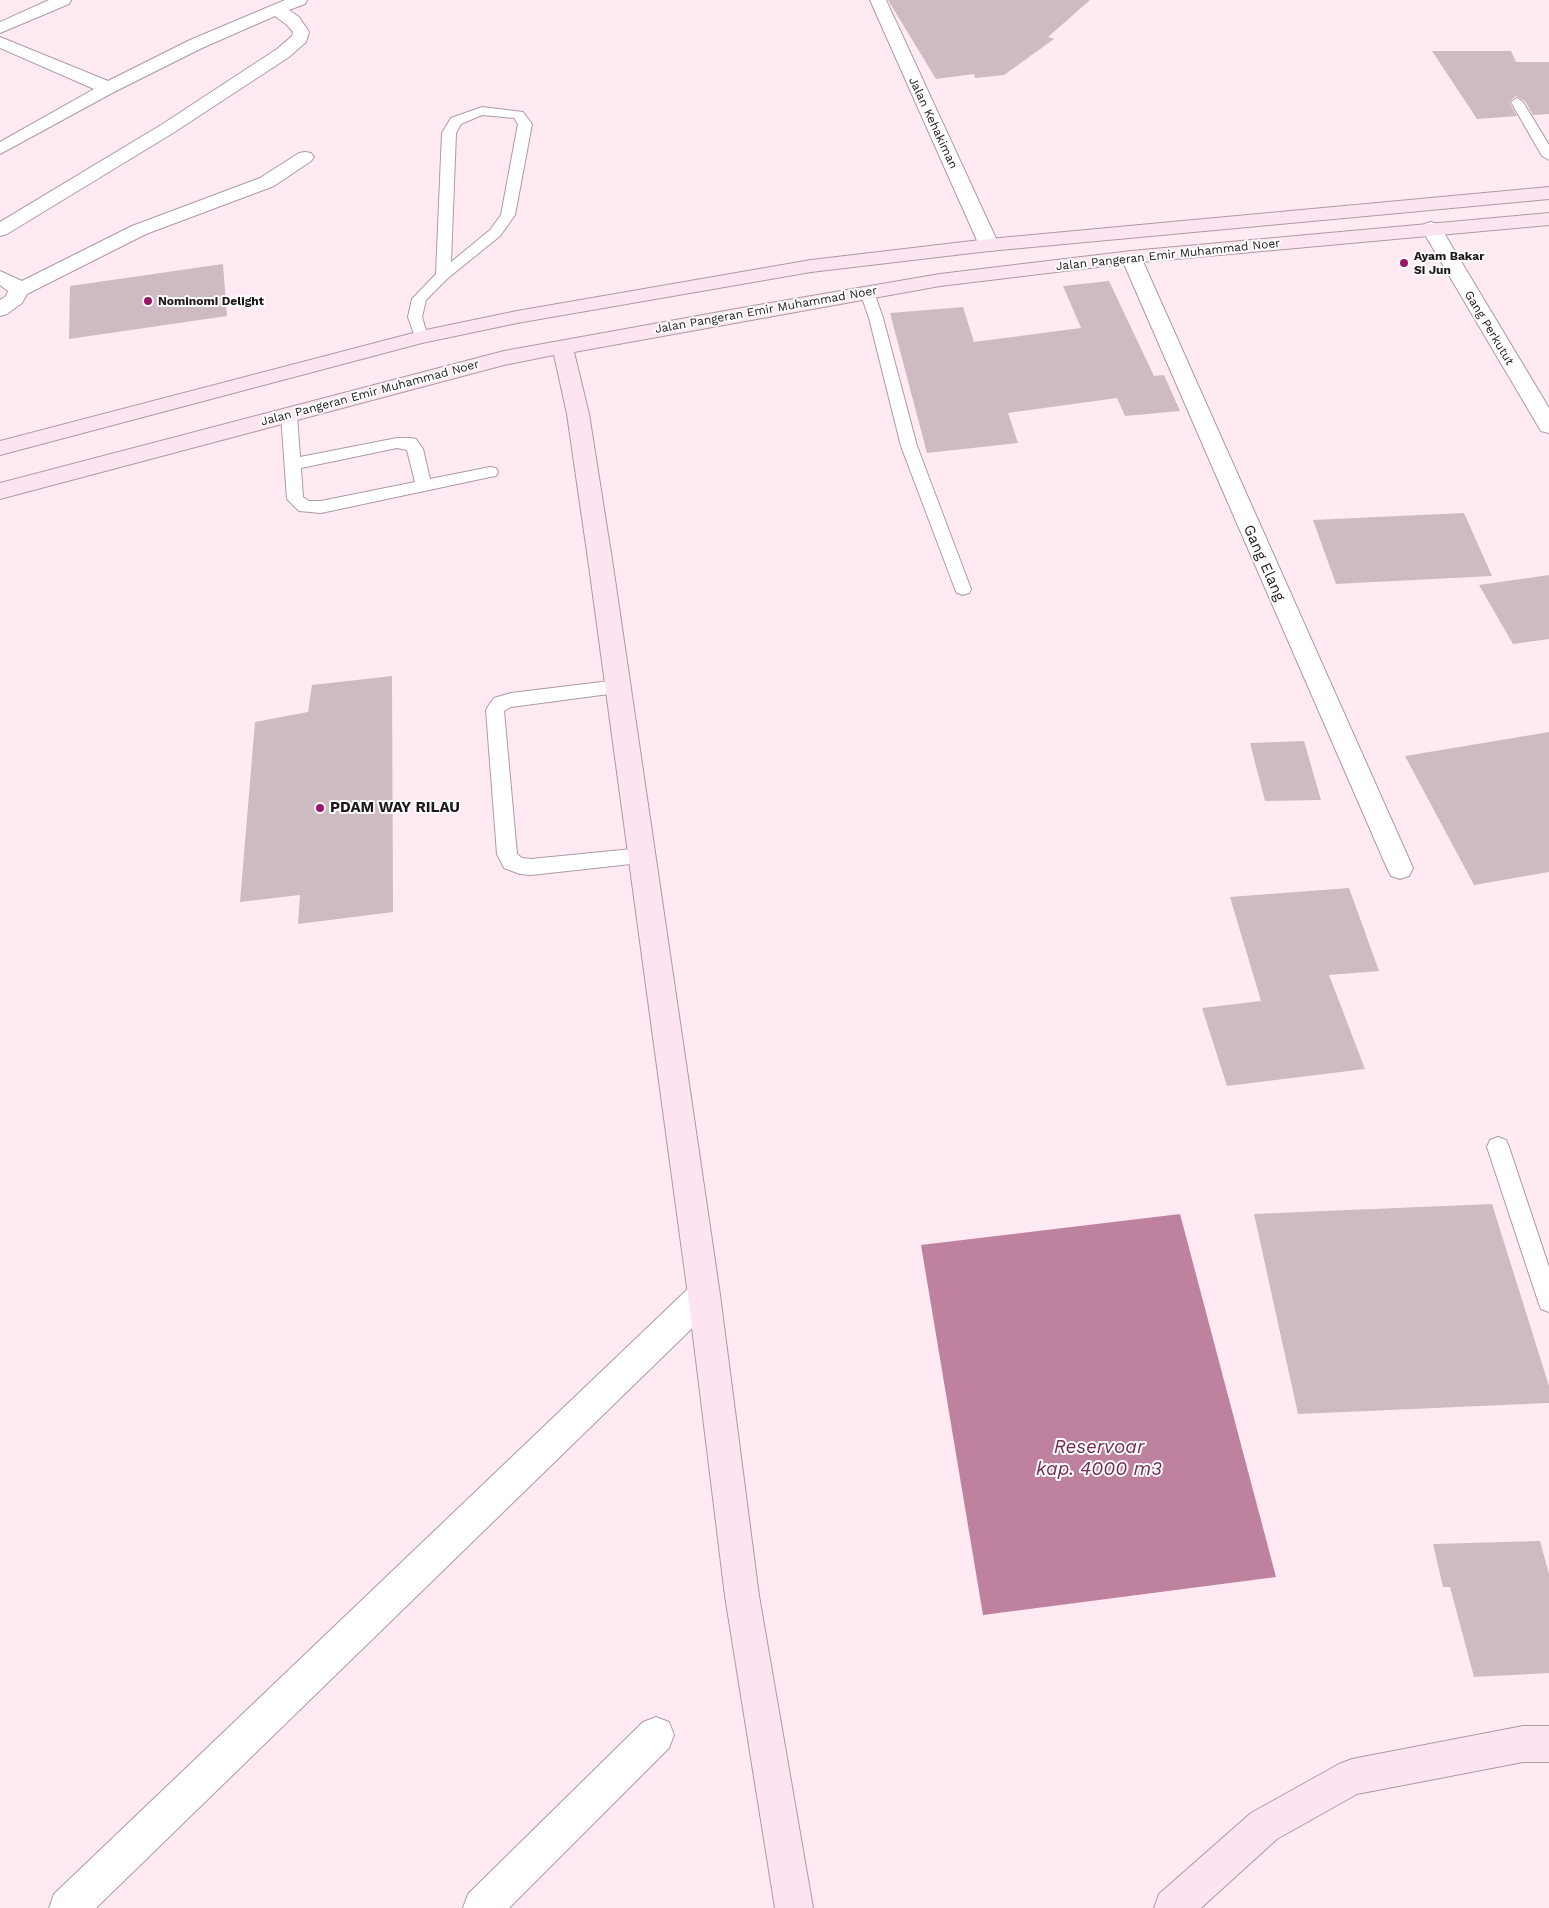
<!DOCTYPE html>
<style>
body{margin:0}
canvas{display:block;background:#ffeaf3}
</style>
<canvas width="1549" height="1908"></canvas>
<script>
const ctx = document.querySelector('canvas').getContext('2d');
ctx.lineJoin = 'round';
function fill(path, color) { ctx.fillStyle = color; ctx.fill(path, 'evenodd'); }
const shape = rows => new Path2D(rows.map(r => 'M' + r).join(''));
function stroke(path, color, width, dash) { ctx.strokeStyle = color; ctx.lineWidth = width; ctx.lineCap = dash ? 'butt' : 'round'; ctx.setLineDash(dash || []); ctx.stroke(path); }
function label(font, color, halo, rows, align = 'center') {
  ctx.font = font + ' "Work Sans",sans-serif'; ctx.lineWidth = 4; ctx.setLineDash([]); ctx.textBaseline = 'middle'; ctx.strokeStyle = halo; ctx.fillStyle = color; for (const [text, x, y, turn = 0] of rows) {
    ctx.save(); ctx.translate(x, y); ctx.rotate((+turn || 0) * Math.PI / 180); ctx.textAlign = isNaN(turn) ? turn : align; if (halo) ctx.strokeText(text, 0, 0); ctx.fillText(text, 0, 0); ctx.restore();
  }
}
fill(shape([
 [1180,1214,1276,1577,983,1615,921,1245]
]), '#be819e');
fill(shape([
 [888,0,1090,0,1048,37,1054,39,1004,75,975,78,974,74,936,79],
 [1432,51,1511,51,1516,62,1549,62,1549,114,1533,115,1525,101,1516,96,1509,102,1517,116,1477,119],
 [223,264,227,316,69,339,70,286],
 [1109,281,1154,376,1164,375,1180,411,1125,416,1117,398,1008,413,1018,443,927,453,890,313,963,307,974,342,1081,328,1063,286],
 [1464,513,1492,576,1336,584,1313,520],
 [1549,575,1549,639,1513,644,1479,585],
 [392,676,393,912,298,924,300,895,240,902,255,722,308,712,312,685],
 [1549,732,1549,872,1474,885,1405,756],
 [1304,741,1321,800,1265,801,1250,743],
 [1349,888,1379,971,1329,975,1365,1069,1227,1086,1202,1008,1261,1001,1230,897],
 [1492,1204,1549,1386,1549,1403,1298,1414,1254,1214],
 [1540,1541,1549,1574,1549,1673,1474,1677,1450,1587,1443,1587,1433,1544]
]), '#cebac3');
const lane = shape([
 [1517,98,1523,102,1549,145,1549,160,1542,156,1511,102,1517,98],
 [482,107,523,112,532,124,515,215,500,236,448,278,426,300,422,317,428,337,426,340,416,340,408,317,412,299,436,274,442,133,451,118,482,107],
 [482,115,514,118,518,124,501,215,490,230,451,262,456,133,461,124,482,115],
 [867,288,874,292,883,318,917,446,971,589,969,593,963,595,957,593,955,589,901,446,869,318,860,292,867,288],
 [289,410,294,411,297,415,300,457,397,438,410,438,416,439,423,449,430,479,490,467,496,468,498,472,496,476,490,477,321,513,299,511,287,499,281,415,284,411,289,410],
 [397,448,407,450,415,482,321,501,309,501,303,497,301,468,397,448],
 [618,680,624,682,627,687,624,692,511,707,504,711,517,854,522,858,531,859,642,848,649,850,652,856,649,862,531,875,520,874,504,868,497,854,486,710,489,705,494,698,511,693,618,680],
 [1498,1137,1506,1140,1509,1147,1549,1267,1549,1312,1541,1309,1538,1301,1487,1147,1490,1140,1498,1137]
]);
const street = shape([
 [49,0,71,0,69,4,0,33,0,22,49,0],
 [285,0,307,0,305,4,289,10,299,17,309,32,306,42,289,57,173,133,7,234,0,236,0,222,161,125,277,49,292,36,293,32,287,25,275,16,202,48,114,92,0,154,0,142,94,89,0,48,0,37,108,81,190,40,285,0],
 [870,0,886,0,999,245,996,249,989,251,982,249,979,245,870,0],
 [305,152,311,153,314,157,311,161,274,186,146,234,27,294,22,303,7,314,0,316,0,300,6,296,8,291,0,285,0,271,22,281,132,226,260,178,299,153,305,152],
 [1431,222,1438,224,1441,228,1549,408,1549,433,1541,431,1538,426,1421,228,1424,224,1431,222],
 [1131,251,1138,253,1141,257,1413,868,1409,876,1400,879,1391,876,1387,868,1121,257,1124,253,1131,251],
 [704,1280,715,1284,720,1295,715,1306,96,1908,49,1908,54,1894,693,1284,704,1280],
 [656,1717,669,1722,674,1735,669,1748,509,1908,463,1908,468,1894,643,1722,656,1717]
]);
const secondary = shape([
 [1549,187,1549,199,989,251,811,272,517,323,422,343,0,455,0,441,421,331,517,311,811,260,989,239,1549,187],
 [1549,213,1549,225,1131,263,940,286,574,352,589,414,613,566,720,1295,759,1596,813,1908,775,1908,725,1596,688,1295,589,566,567,414,554,355,504,365,0,499,0,483,504,351,747,307,940,274,1131,251,1549,213],
 [1523,1726,1549,1726,1549,1762,1523,1762,1357,1794,1277,1839,1201,1908,1154,1908,1159,1894,1251,1813,1339,1764,1352,1759,1523,1726]
]);
stroke(lane, '#ae9aa3', 2);
stroke(street, '#ae9aa3', 2);
stroke(secondary, '#ae9aa3', 2);
fill(lane, '#fff');
fill(street, '#fff');
fill(secondary, '#fce5f0');
for (const [x, y, r, color] of [
 [1404,263,5,"#9b1567"],
 [148,301,5,"#9b1567"],
 [320,808,5,"#9b1567"]
]) { const dot = new Path2D(); dot.arc(x, y, r, 0, 2 * Math.PI); ctx.fillStyle = color; ctx.fill(dot); stroke(dot, '#fdfdfd', 2); }
label('12px', '#20191c', '#fdfdfd', [
 ["Jalan Kehakiman",933,123,65],
 ["Jalan Pangeran Emir Muhammad Noer",1168,255,-6],
 ["Jalan Pangeran Emir Muhammad Noer",766,310,-10],
 ["Gang Perkutut",1489,328,59],
 ["Jalan Pangeran Emir Muhammad Noer",370,393,-15]
]);
label('bold 12px', '#20191c', '#fdfdfd', [
 ["Ayam Bakar",1414,256],
 ["Si Jun",1414,270],
 ["Nominomi Delight",158,301]
], 'left');
label('15px', '#20191c', '#fdfdfd', [
 ["Gang Elang",1264,563,66]
]);
label('bold 15px', '#20191c', '#fdfdfd', [
 ["PDAM WAY RILAU",330,808]
], 'left');
label('italic 19px', '#732a52', '#fdfdfd', [
 ["Reservoar",1099,1447],
 ["kap. 4000 m3",1099,1469]
]);
</script>
